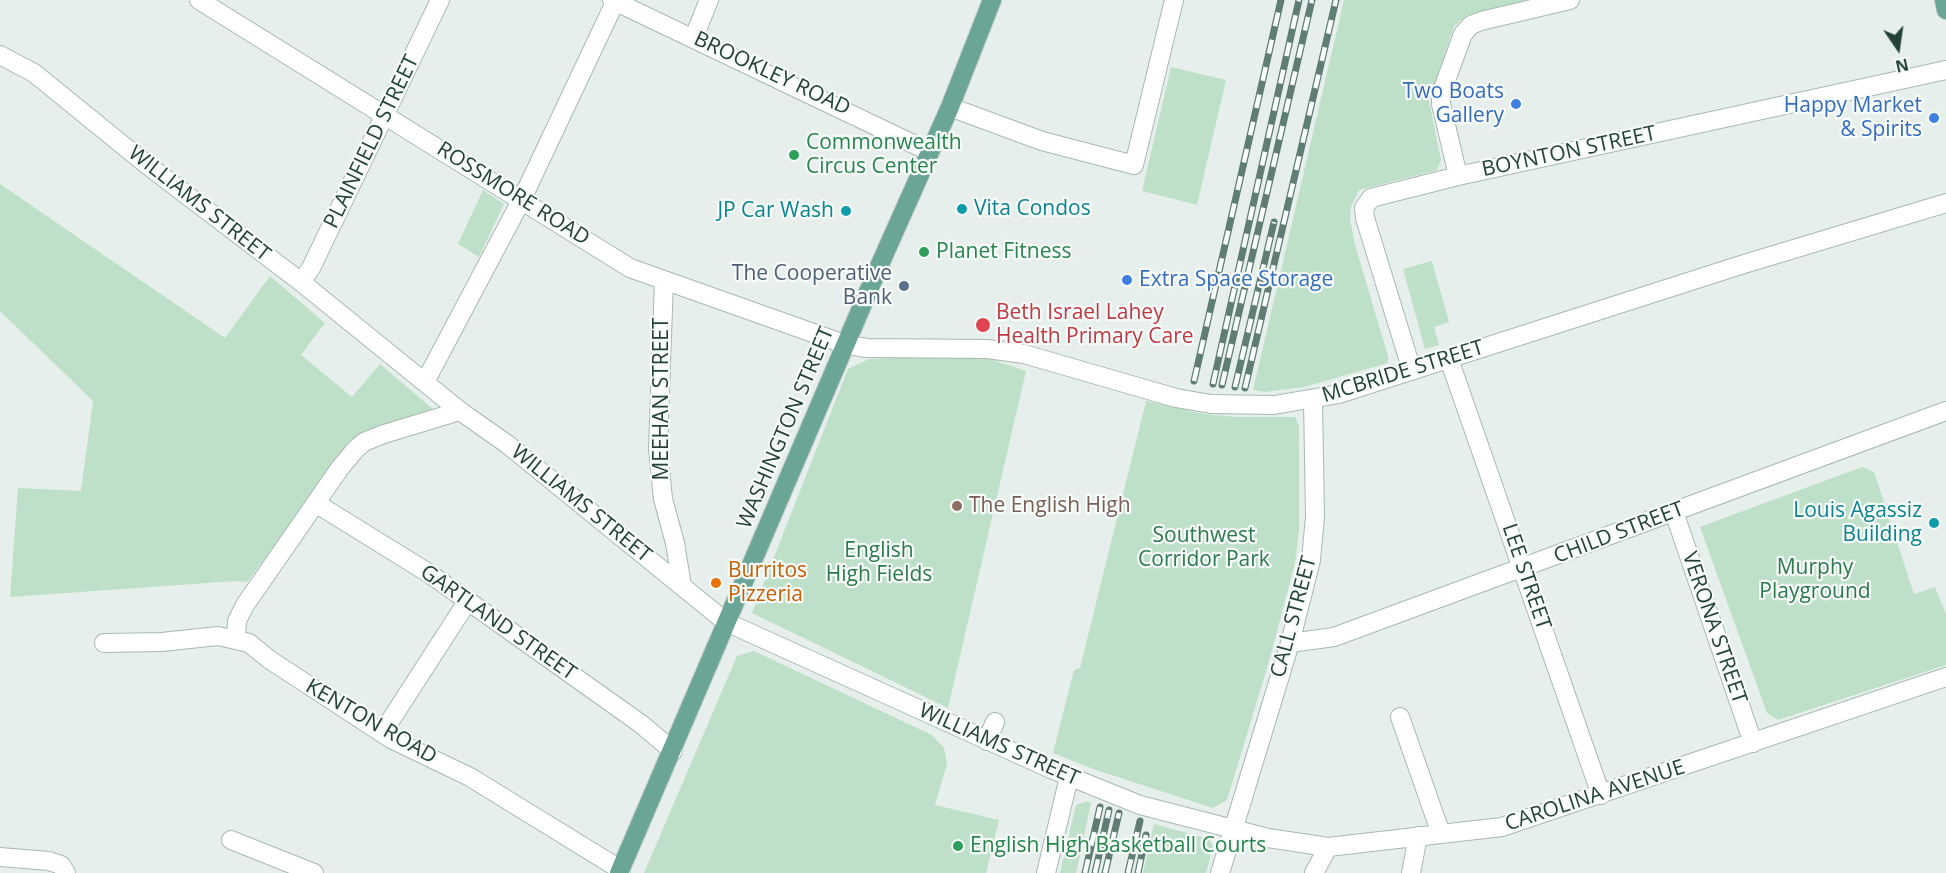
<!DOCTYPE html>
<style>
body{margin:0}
#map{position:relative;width:1946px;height:873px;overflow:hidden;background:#e6efeb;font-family:"Open Sans",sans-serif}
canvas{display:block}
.north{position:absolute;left:1868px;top:18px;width:60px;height:60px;-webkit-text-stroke:4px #f7fbf9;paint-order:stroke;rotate:167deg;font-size:16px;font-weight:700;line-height:24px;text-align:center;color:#24423a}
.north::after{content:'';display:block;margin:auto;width:21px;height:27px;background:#24423a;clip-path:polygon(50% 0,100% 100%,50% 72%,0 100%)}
</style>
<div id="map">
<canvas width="1946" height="873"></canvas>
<div class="north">N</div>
</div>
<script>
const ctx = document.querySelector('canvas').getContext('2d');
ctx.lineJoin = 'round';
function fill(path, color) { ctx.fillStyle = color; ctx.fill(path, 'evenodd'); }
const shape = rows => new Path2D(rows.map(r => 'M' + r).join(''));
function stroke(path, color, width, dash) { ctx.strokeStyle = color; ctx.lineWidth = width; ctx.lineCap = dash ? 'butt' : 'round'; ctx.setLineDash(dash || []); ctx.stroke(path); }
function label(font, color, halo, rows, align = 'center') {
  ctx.font = font + ' "Open Sans",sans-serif'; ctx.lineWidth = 4.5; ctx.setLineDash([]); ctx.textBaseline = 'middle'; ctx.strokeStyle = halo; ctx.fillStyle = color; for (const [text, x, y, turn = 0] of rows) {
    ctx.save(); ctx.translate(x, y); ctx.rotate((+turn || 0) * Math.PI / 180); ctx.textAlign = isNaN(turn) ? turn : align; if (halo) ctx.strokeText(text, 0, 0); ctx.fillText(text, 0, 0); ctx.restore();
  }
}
fill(shape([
 [1344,0,1530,0,1466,16,1454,26,1429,101,1441,160,1437,170,1359,190,1351,207,1350,219,1355,245,1388,356,1388,363,1304,387,1265,392,1253,390],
 [1171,67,1226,80,1197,205,1142,191],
 [0,184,225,338,270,276,325,323,301,355,352,397,380,364,435,411,336,465,247,582,236,581,10,597,18,488,81,491,93,401,0,311],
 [483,190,504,204,479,257,458,244],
 [1432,261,1449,322,1434,327,1439,345,1425,349,1403,269],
 [978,355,1026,371,948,708,752,613,848,369,869,359],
 [1146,401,1204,414,1237,417,1295,417,1299,426,1299,531,1295,563,1268,665,1227,800,1213,808,1096,770,1053,753,1074,670,1080,668],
 [1862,467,1874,472,1914,594,1935,587,1946,614,1946,665,1778,720,1767,713,1700,527],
 [754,651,932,735,944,748,947,764,935,805,999,820,986,873,644,873,737,656],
 [1088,801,1091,803,1076,873,1060,873,1076,805],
 [1154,824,1209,839,1213,846,1206,873,1143,873]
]), '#bfe0c8');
const minor = shape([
 [199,0,630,268,847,345,867,348,987,349,1024,354,1176,398,1211,404,1274,405,1339,394,1744,264,1946,203],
 [612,0,930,152],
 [694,37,709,0],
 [0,55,34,73,146,164,301,282,460,411,507,444,726,622,1051,769,1140,805,1268,838,1328,847,1502,827,1946,677],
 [950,107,1042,141,1134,165,1174,0],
 [1458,176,1441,104,1441,94,1463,34,1471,25,1481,21,1570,0],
 [664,281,658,448,663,499,675,543,682,586],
 [301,282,311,268,440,0],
 [1449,359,1601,795],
 [1412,371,1365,218,1364,208,1371,198,1458,176,1946,70],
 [425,382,522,199,616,0],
 [317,504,430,574,641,724,673,751],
 [1674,512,1753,743],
 [236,638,237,621,245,605,340,468,355,450,364,442,384,434,460,411],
 [104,643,162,642,218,636,249,643,270,660,391,739,470,777,621,870],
 [1290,643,1334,637,1946,411],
 [1400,717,1441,834],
 [383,732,467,602],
 [987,741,995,722],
 [231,840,314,873],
 [0,857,49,861,61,865,66,873],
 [1046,873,1069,777],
 [1220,873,1290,643,1311,560,1315,517,1313,400],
 [1314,873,1328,847],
 [1411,873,1418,836]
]);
const major = shape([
 [1944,0,1946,10],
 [619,873,877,271,950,107,992,0]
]);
stroke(minor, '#a8b8b2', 20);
stroke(major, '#c2cac8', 20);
stroke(minor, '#fff', 18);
stroke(major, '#6aa596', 18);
const rail = shape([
 [1194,381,1281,0],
 [1213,384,1299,0],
 [1222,385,1312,0],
 [1235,387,1274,222],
 [1245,388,1336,0],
 [1085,873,1100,807],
 [1095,873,1109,810],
 [1105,873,1119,813],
 [1128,873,1140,821],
 [1138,873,1146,835]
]);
stroke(rail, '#5f7d75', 7);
stroke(rail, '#f7fbf9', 4.5, [14]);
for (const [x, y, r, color] of [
 [1516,104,6,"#3f7fe0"],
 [1934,118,6,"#3f7fe0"],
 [794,155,6,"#2e9e5b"],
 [962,209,6,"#0f9aa8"],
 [846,211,6,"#0f9aa8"],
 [924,252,6,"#2e9e5b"],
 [1127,280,6,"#3f7fe0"],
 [904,286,6,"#5c6f8a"],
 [983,325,8,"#e0444e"],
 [957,506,6,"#8d6e63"],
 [1934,523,6,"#0f9aa8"],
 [716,583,6,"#e8710a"],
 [958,846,6,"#2e9e5b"]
]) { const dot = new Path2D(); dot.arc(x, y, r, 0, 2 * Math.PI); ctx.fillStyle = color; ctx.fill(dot); stroke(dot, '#f7fbf9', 2); }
label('21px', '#24423a', '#f7fbf9', [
 ["BROOKLEY ROAD",772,74,25],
 ["PLAINFIELD STREET",372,142,-64],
 ["BOYNTON STREET",1569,152,-12],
 ["ROSSMORE ROAD",513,194,32],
 ["WILLIAMS STREET",199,204,38],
 ["MCBRIDE STREET",1403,372,-17],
 ["MEEHAN STREET",662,399,-90],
 ["WASHINGTON STREET",786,428,-67],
 ["WILLIAMS STREET",581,504,39],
 ["CHILD STREET",1619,533,-21],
 ["LEE STREET",1526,577,71],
 ["CALL STREET",1294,617,-75],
 ["GARTLAND STREET",498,623,35],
 ["VERONA STREET",1714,628,71],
 ["KENTON ROAD",371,722,30],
 ["WILLIAMS STREET",999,745,24],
 ["CAROLINA AVENUE",1595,796,-18]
]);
label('21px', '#366cbe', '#f7fbf9', [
 ["Two Boats",1504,92],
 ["Gallery",1504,116],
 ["Happy Market",1922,106],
 ["& Spirits",1922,130],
 ["Extra Space Storage",1139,280,"left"]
], 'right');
label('21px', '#27864d', '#f7fbf9', [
 ["Commonwealth",806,143],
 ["Circus Center",806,167],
 ["Planet Fitness",936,252],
 ["English High Basketball Courts",970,846]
], 'left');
label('21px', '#0d838f', '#f7fbf9', [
 ["Vita Condos",974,209,"left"],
 ["JP Car Wash",834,211],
 ["Louis Agassiz",1922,511],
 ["Building",1922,535]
], 'right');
label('21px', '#4e5e75', '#f7fbf9', [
 ["The Cooperative",892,274],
 ["Bank",892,298]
], 'right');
label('21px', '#be3a42', '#f7fbf9', [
 ["Beth Israel Lahey",996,313],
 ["Health Primary Care",996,337]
], 'left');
label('21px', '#785e54', '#f7fbf9', [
 ["The English High",969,506]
], 'left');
label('21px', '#2d7a4b', '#f7fbf9', [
 ["Southwest",1204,536],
 ["Corridor Park",1204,560],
 ["English",879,551],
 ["High Fields",879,575],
 ["Murphy",1815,568],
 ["Playground",1815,592]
]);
label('21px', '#c56008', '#f7fbf9', [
 ["Burritos",728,571],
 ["Pizzeria",728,595]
], 'left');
</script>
